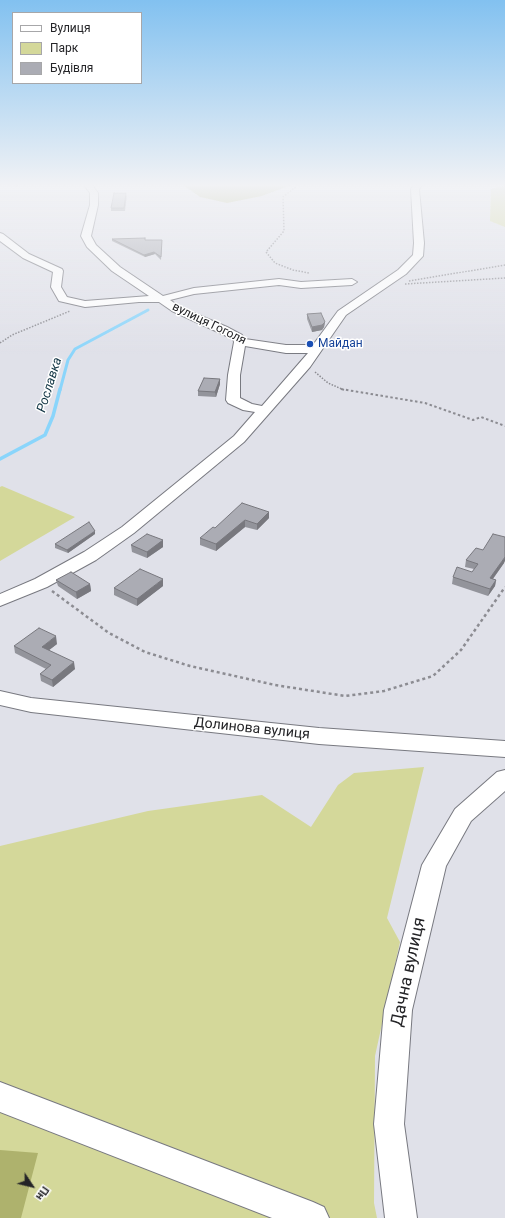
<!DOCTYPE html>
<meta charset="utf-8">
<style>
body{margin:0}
#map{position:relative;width:505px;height:1218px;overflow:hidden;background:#e0e1e9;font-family:Roboto,sans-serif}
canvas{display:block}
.legend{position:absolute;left:12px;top:12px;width:130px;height:72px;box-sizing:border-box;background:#fff;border:1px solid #a7a7a9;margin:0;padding:5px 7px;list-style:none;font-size:12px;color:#242427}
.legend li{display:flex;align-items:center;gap:8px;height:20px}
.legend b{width:20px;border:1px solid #a7a7a9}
.north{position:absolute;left:12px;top:1166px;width:40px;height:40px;-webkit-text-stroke:3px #fff;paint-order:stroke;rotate:125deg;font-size:11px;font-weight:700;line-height:16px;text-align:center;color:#242427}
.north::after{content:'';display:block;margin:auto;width:14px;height:18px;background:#242427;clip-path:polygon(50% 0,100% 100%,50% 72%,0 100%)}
</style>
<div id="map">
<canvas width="505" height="1218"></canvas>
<ul class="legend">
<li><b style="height:5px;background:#fff"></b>Вулиця</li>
<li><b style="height:11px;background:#d4d89a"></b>Парк</li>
<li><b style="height:11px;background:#abacb4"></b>Будівля</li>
</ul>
<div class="north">Пн</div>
</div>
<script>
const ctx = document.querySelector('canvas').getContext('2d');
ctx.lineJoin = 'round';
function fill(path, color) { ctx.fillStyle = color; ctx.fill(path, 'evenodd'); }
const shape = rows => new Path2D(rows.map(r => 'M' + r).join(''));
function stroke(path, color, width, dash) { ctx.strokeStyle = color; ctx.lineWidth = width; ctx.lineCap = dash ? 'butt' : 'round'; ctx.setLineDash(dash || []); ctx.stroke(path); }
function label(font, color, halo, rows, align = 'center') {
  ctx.font = font + ' Roboto,sans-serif'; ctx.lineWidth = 3; ctx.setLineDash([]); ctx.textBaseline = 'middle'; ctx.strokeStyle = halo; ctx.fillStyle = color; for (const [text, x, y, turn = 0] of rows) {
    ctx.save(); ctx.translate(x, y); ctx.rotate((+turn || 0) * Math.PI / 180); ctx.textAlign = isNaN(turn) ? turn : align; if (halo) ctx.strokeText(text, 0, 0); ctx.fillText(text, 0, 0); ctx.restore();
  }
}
fill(shape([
 [505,186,505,227,490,221,491,189],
 [2,486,75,517,0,561,0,487],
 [424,767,387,918,400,942,375,1056,374,1203,377,1218,0,1218,0,846,148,811,262,795,311,827,338,785,354,773]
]), '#d4d89a');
fill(shape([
 [183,185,291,185,262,196,227,203,200,197],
 [0,1150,38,1153,21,1218,0,1218]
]), '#aeb26d');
stroke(shape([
 [60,390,68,360,75,349,148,310]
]), '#8ad5fb', 3);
stroke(shape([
 [0,459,45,435,53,416,60,389]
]), '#8ad5fb', 3.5);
const minor = shape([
 [84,185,92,185,98,193,98,205,91,236,96,245,120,267,163,296,194,288,279,279,301,282,352,279,357,282,352,285,301,288,279,285,194,294,170,300,180,307,227,327,242,335,245,339,286,345,313,345,338,311,398,270,413,255,414,243,411,189,414,185,422,185,419,189,424,243,423,256,406,274,346,315,310,367,244,442,134,533,96,560,47,587,0,606,0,594,35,579,84,552,122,527,234,436,255,412,243,410,228,403,226,400,228,375,234,342,233,339,172,311,159,302,139,302,85,307,59,301,51,287,53,272,23,258,0,241,0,233,3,234,29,254,62,269,63,271,61,287,67,297,85,301,149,296,112,271,87,247,81,236,90,205,90,193,84,185],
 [245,346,286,353,308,353,262,406,252,404,240,398,240,375,245,346],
 [0,691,31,698,319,728,505,741,505,757,319,744,31,712,0,705,0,691],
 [505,770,505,791,471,821,446,866,412,1010,404,1124,417,1218,385,1218,374,1124,384,1010,422,865,455,809,497,772,505,770],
 [0,1082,313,1202,324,1207,329,1218,272,1218,0,1112,0,1082]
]);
stroke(minor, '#787980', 2);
stroke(shape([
 [7,185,18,186],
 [298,185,283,197,284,231,266,252,275,263,293,270,309,273],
 [409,281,505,265],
 [405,284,505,278],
 [0,343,12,335,70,311],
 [315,372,328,383,344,390]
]), '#8c8c92', 1.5, [1.5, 1.5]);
stroke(shape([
 [341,389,425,403,473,420,481,417,505,426]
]), '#8c8c92', 2, [2.5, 2.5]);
stroke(shape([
 [52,591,109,633,145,652,190,666,275,685,345,696,384,691,433,676,461,650,505,587]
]), '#8c8c92', 2.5, [3, 3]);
fill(minor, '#fff');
fill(shape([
 [127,195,125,211,111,211,111,208],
 [112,239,145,240,162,240,161,260,155,254,145,257,112,241],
 [307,314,325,322,324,327,322,330,312,332,307,319],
 [220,379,220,384,216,397,198,396,198,391],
 [269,512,269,518,257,530,245,527,216,551,200,545,200,538,215,528],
 [95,534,68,553,55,548,55,544],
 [163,540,163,547,147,558,132,552,131,545],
 [466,560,504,563,493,579,496,580,495,586,488,596,452,584,453,577,472,572,474,569,465,567],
 [56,580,90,584,91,591,77,599,58,586],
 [163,586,137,606,114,595,114,588],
 [57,644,49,650,75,669,53,687,41,681,40,674,46,669,15,653,14,646]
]), '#93949b');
fill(shape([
 [154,252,155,254,145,257,144,255],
 [325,322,324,327,322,330,312,332,312,327],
 [220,379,220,384,216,397,215,392],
 [269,512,269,518,257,530,257,524],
 [245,520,245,527,216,551,216,544],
 [95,531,95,534,68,553,67,550],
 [163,540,163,547,147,558,147,552],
 [505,557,505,561,504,563,489,584,490,578],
 [163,579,163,586,137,606,137,599],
 [496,580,495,586,488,596,490,589],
 [90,584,91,591,77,599,76,592],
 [56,636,57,644,44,654,42,647],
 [74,662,75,669,53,687,52,680]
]), '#78787e');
const building = shape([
 [114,193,126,193,124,208,111,208,114,193],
 [145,238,145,240,162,240,161,257,154,252,144,255,112,239,145,238],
 [321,313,325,322,322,325,312,327,307,314,321,313],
 [204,378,220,379,215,392,198,391,204,378],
 [242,503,269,512,257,524,245,520,216,544,200,538,213,527,215,528,242,503],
 [89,522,95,531,67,550,55,544,89,522],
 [147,534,163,540,147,552,131,545,147,534],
 [493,534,505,537,505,557,490,578,496,580,490,589,453,577,457,567,472,572,478,564,466,560,476,548,483,550,493,534],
 [140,569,163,579,137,599,114,588,140,569],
 [71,572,90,584,76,592,56,580,71,572],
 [39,628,56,636,42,647,74,662,52,680,40,674,51,665,14,646,39,628]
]);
fill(building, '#abacb4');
stroke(building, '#78787e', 1);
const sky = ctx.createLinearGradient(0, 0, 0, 356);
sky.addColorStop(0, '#82c1f0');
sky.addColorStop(0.52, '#f1f2f5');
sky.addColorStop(1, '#f1f2f500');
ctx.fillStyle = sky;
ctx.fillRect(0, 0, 505, 356);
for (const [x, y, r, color] of [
 [310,344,4,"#1a4fb4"]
]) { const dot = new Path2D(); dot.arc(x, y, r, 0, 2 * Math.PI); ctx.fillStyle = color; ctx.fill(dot); stroke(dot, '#fff', 1.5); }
label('12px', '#242427', '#fff', [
 ["вулиця Гоголя",209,324,26]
]);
label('12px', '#164399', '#fff', [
 ["Майдан",318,344]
], 'left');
label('italic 13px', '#123544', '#fff', [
 ["Рославка",50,385,-73]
]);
label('14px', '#242427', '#fff', [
 ["Долинова вулиця",252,729,6]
]);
label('17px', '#242427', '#fff', [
 ["Дачна вулиця",409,972,-78]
]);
</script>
